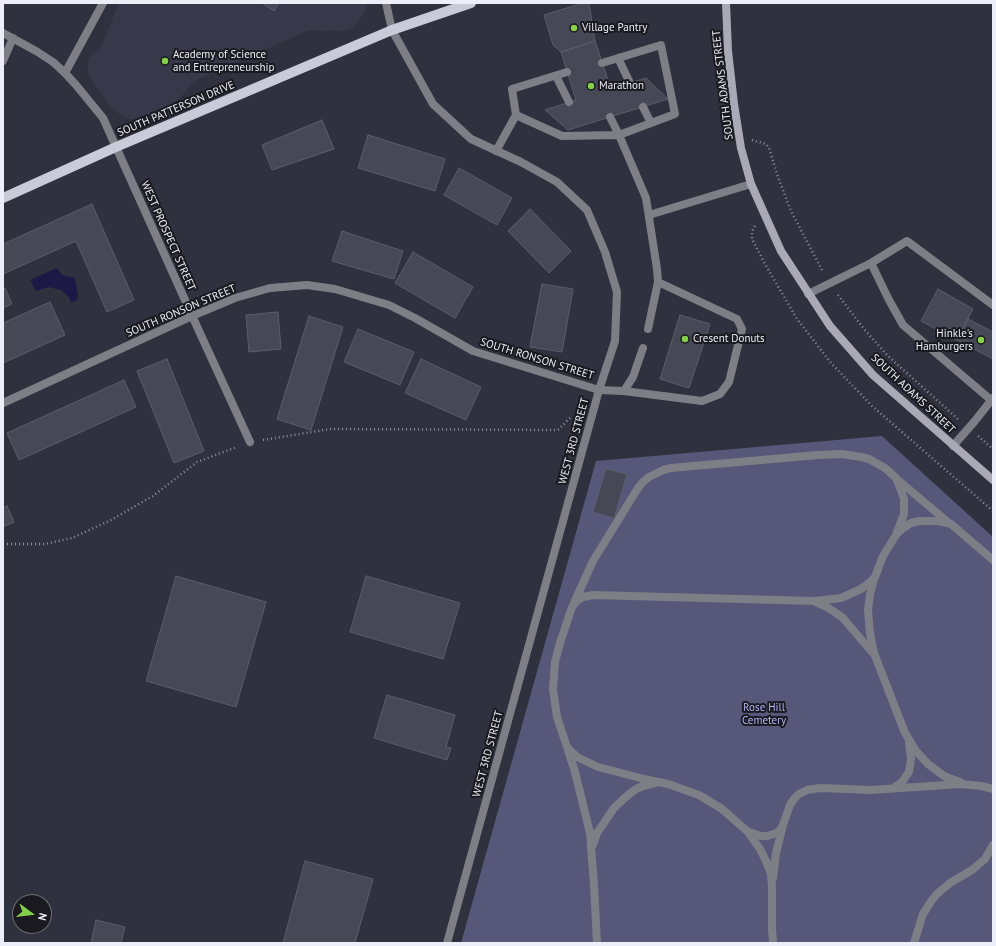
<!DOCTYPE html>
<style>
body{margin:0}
#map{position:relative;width:996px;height:946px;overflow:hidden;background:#30313e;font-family:"PT Sans",sans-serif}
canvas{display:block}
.frame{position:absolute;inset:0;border:4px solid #edeef7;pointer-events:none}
.north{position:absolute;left:12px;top:894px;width:40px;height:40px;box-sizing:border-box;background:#19191f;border:1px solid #6e6e75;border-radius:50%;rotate:105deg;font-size:11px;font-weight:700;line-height:16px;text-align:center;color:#edeef7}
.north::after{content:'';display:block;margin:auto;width:14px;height:18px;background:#86cf4b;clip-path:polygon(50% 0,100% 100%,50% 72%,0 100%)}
</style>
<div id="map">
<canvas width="996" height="946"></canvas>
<div class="frame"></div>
<div class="north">N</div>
</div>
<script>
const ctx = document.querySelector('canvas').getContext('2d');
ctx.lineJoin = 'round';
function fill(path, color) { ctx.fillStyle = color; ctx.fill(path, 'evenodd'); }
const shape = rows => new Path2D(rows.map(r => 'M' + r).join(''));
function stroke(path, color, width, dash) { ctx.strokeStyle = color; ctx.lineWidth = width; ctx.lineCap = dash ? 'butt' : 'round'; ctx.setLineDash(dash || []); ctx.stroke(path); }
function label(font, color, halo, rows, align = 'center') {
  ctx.font = font + ' "PT Sans",sans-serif'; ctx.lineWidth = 4; ctx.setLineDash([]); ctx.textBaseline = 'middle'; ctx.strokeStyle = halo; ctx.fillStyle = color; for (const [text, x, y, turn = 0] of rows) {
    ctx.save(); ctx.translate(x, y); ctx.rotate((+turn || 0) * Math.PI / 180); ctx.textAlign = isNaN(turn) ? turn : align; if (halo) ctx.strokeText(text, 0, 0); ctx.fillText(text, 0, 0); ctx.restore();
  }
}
fill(shape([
 [119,3,368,3,363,15,353,28,345,31,309,30,195,81,168,111,157,116,140,120,126,118,113,110,92,81,88,71,88,64,90,57,94,53,100,50]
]), '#38384b');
fill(shape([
 [882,436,993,537,993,943,461,943,596,461]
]), '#575779');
fill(shape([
 [57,268,62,275,75,278,78,295,77,300,71,303,69,297,61,290,48,287,36,291,30,280]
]), '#1d1846');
const building = shape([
 [262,3,279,3,274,11,262,3],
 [583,3,589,3,595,41,561,52,553,45,544,15,583,3],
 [595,41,611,89,646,78,668,99,568,130,545,110,576,100,561,52,595,41],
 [322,120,334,149,272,170,262,145,322,120],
 [368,135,445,159,435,191,358,168,368,135],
 [459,168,512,198,497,225,444,195,459,168],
 [92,204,134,300,107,312,76,241,3,274,3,244,92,204],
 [530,209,571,251,549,273,508,231,530,209],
 [342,231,403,251,394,279,332,261,342,231],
 [413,252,473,287,455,318,395,283,413,252],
 [542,284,573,289,562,352,530,347,542,284],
 [5,288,12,304,3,308,3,290,5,288],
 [938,289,973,309,956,340,921,321,938,289],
 [50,302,65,335,3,363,3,323,50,302],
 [278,312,281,349,249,352,246,315,278,312],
 [680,315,710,324,689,388,660,379,680,315],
 [309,316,343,327,311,430,277,419,309,316],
 [968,319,993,332,993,359,957,340,968,319],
 [358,329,414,352,400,385,344,362,358,329],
 [167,359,204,451,174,463,137,371,167,359],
 [421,359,481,387,466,420,405,393,421,359],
 [124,380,136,407,19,460,7,433,124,380],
 [606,469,627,474,614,518,593,512,606,469],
 [7,506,14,522,3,527,3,508,7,506],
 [176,576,266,602,236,707,146,681,176,576],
 [366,576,460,603,443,659,350,632,366,576],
 [387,695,455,715,446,747,451,748,447,760,374,738,387,695],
 [305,861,373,879,355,943,283,943,305,861],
 [96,920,125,927,121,943,91,943,96,920]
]);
fill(building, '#474856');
stroke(building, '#5c5d6b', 1);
stroke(shape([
 [752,140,766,144,769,148,778,177,791,211,823,272],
 [755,226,752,231,752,239,765,264,797,319,831,363,872,406,993,511],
 [838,295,864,329,888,356,959,420],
 [978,436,993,449],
 [263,440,330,429,558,430,571,417],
 [3,544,45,544,72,538,111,520,153,496,197,462,237,447]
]), '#8f909b', 2.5, [1, 3]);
stroke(shape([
 [618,58,630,83],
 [3,61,13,38],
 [602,63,661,45,675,114,619,135,610,117],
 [556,76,569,102],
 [643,107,651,123],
 [516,115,512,89,567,72],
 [496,151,516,115,562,136,619,135,646,198,657,269,658,282,648,329],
 [649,215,751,184],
 [871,263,889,300,903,325,991,400],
 [808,294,871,263,907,241,993,305],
 [599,390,624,391,633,377,643,348],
 [624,391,702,401,720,394,729,382,742,329,737,319,658,282],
 [953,446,974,422,993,398],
 [899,481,949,523],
 [874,579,870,594,868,610,870,633,874,653,905,733,916,751,928,764,944,776,960,782],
 [816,602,827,607,842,617,872,652],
 [574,603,593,561,638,488,643,482,649,477,663,470,671,468,818,455,842,454,861,457,869,459,885,468,896,478,899,485,904,499,904,514,897,532],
 [568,750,575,772,590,833,594,885,597,943],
 [895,787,902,782,909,772,911,759,909,743],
 [749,832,761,836,767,836,777,833,782,827],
 [593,845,597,833,614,808,628,795,636,789,643,786,655,783],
 [773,878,776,853,783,825,790,805,794,799,799,794,807,790,820,788,871,790,961,784,981,786,993,789],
 [773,943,772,928,772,888,771,874,766,861,760,849,747,831,722,809,699,795,668,784,644,779,598,767,577,757,567,747,557,717,553,689,555,662,560,643,572,607,577,601,583,597,593,595,815,601,841,598,861,589,869,583,875,577,883,556,896,535,903,528,911,523,919,521,939,521,951,524,993,560],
 [914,943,923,914,932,900,937,894,950,883,972,870,978,865,985,859,993,845]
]), '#7e7f86', 8);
stroke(shape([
 [386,3,392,30,433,104,471,139,521,162,557,182,587,210,605,252,617,292,615,341,599,390,447,943],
 [65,73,103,3],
 [116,147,199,331,250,442],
 [3,403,192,316,235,298,270,288,307,285,335,289,389,305,415,318,473,351,599,390]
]), '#7e7f86', 8);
stroke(shape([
 [3,33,36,51,53,62,65,73,76,85,103,118,116,147]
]), '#7e7f86', 8);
stroke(shape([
 [726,3,728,51,734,104,741,148,751,184,781,251,830,326,873,375,993,480]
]), '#a9aab5', 8);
stroke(shape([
 [3,198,116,147,392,30,471,3]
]), '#cacbd9', 10);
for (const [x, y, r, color] of [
 [574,28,4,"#86cf4b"],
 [165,61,4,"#86cf4b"],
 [591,86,4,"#86cf4b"],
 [685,339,4,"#86cf4b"],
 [981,340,4,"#86cf4b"]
]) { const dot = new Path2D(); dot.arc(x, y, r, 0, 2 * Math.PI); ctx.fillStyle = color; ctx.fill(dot); stroke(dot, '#19191f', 1.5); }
label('11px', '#edeef7', '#19191f', [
 ["Village Pantry",582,28],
 ["Academy of Science",173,55],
 ["and Entrepreneurship",173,68],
 ["Marathon",599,86],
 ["Hinkle's",973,334,"right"],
 ["Hamburgers",973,347,"right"],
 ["Cresent Donuts",693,339]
], 'left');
label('11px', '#edeef7', '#19191f', [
 ["SOUTH ADAMS STREET",723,85,-97],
 ["SOUTH PATTERSON DRIVE",176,109,-23],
 ["WEST PROSPECT STREET",168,236,66],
 ["SOUTH RONSON STREET",181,311,-23],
 ["SOUTH RONSON STREET",537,359,17],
 ["SOUTH ADAMS STREET",913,394,43],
 ["WEST 3RD STREET",574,441,-75],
 ["WEST 3RD STREET",488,754,-75]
]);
label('11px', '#b6b7f7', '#19191f', [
 ["Rose Hill",764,708],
 ["Cemetery",764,721]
]);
</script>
